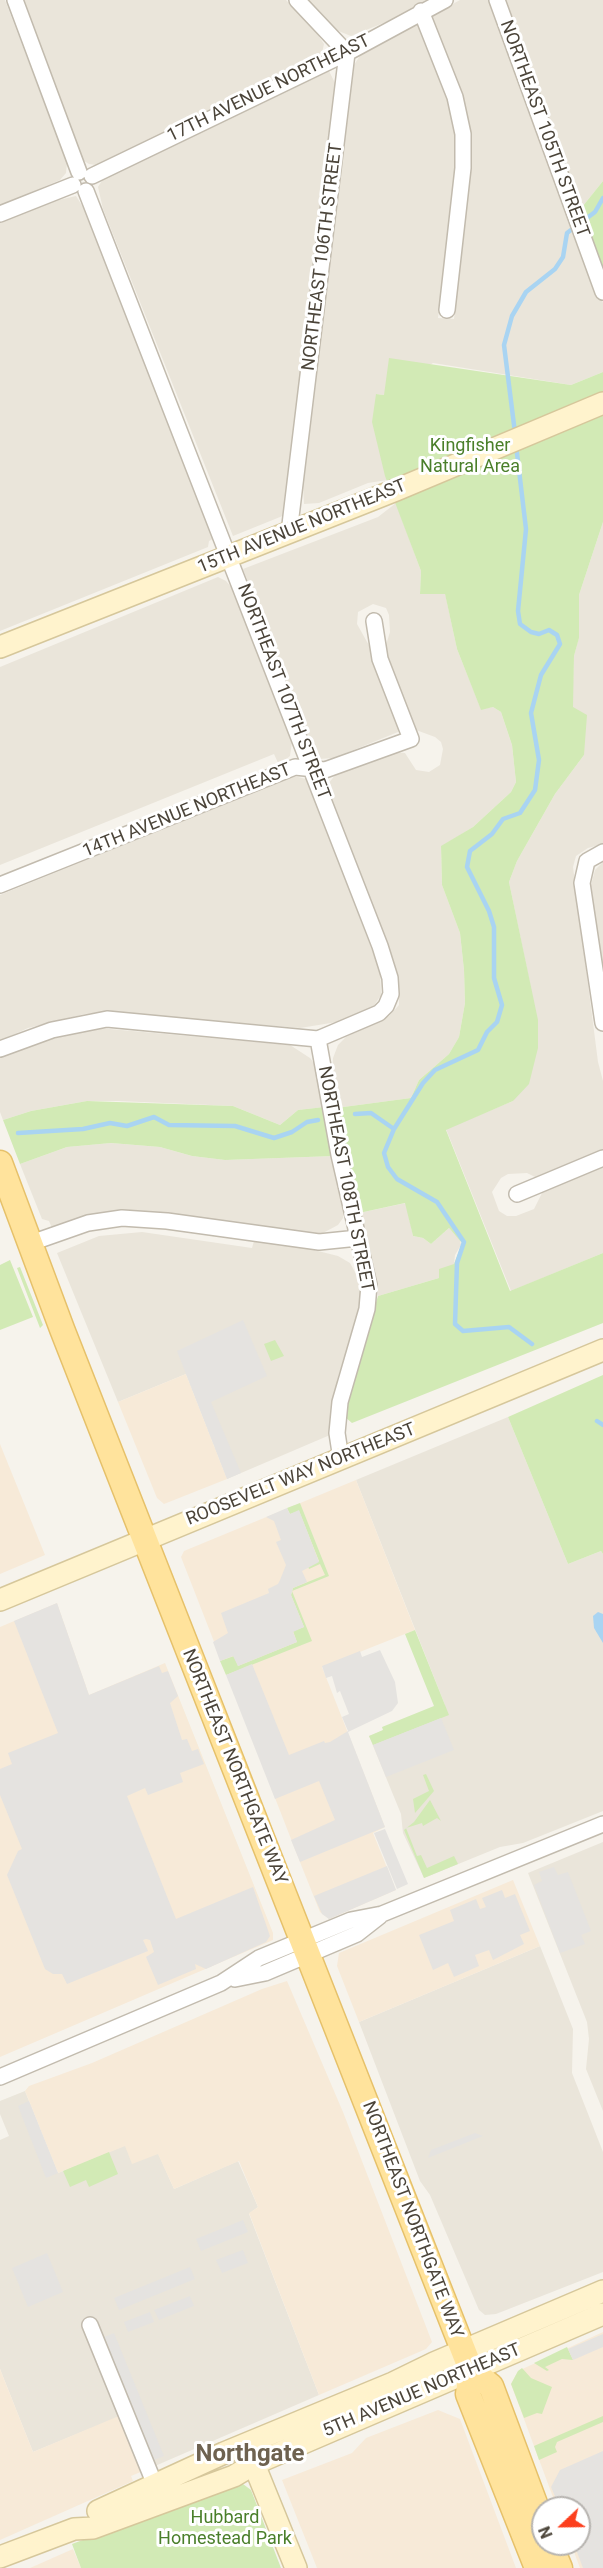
<!DOCTYPE html>
<style>
body{margin:0}
#map{position:relative;width:603px;height:2568px;overflow:hidden;background:#f6f3ec;font-family:Roboto,sans-serif}
canvas{display:block}
.north{position:absolute;left:531px;top:2496px;width:60px;height:60px;box-sizing:border-box;background:#fff;border:2px solid #b7b4b0;border-radius:50%;rotate:248deg;font-size:16px;font-weight:700;line-height:24px;text-align:center;color:#4b4439}
.north::after{content:'';display:block;margin:auto;width:21px;height:27px;background:#fc3f1d;clip-path:polygon(50% 0,100% 100%,50% 72%,0 100%)}
</style>
<div id="map">
<canvas width="603" height="2568"></canvas>
<div class="north">N</div>
</div>
<script>
const ctx = document.querySelector('canvas').getContext('2d');
ctx.lineJoin = 'round';
function fill(path, color) { ctx.fillStyle = color; ctx.fill(path, 'evenodd'); }
const shape = rows => new Path2D(rows.map(r => 'M' + r).join(''));
function stroke(path, color, width, dash) { ctx.strokeStyle = color; ctx.lineWidth = width; ctx.lineCap = dash ? 'butt' : 'round'; ctx.setLineDash(dash || []); ctx.stroke(path); }
function label(font, color, halo, rows, align = 'center') {
  ctx.font = font + ' Roboto,sans-serif'; ctx.lineWidth = 6; ctx.setLineDash([]); ctx.textBaseline = 'middle'; ctx.strokeStyle = halo; ctx.fillStyle = color; for (const [text, x, y, turn = 0] of rows) {
    ctx.save(); ctx.translate(x, y); ctx.rotate((+turn || 0) * Math.PI / 180); ctx.textAlign = isNaN(turn) ? turn : align; if (halo) ctx.strokeText(text, 0, 0); ctx.fillText(text, 0, 0); ctx.restore();
  }
}
fill(shape([
 [0,0,5,0,67,163,66,173,60,180,0,206],
 [21,0,286,0,314,29,324,44,322,53,315,58,108,160,96,165,89,164,84,161,79,149],
 [306,0,433,0,401,16,351,36,336,30],
 [460,0,490,0,494,7,603,303,603,372,571,385,433,363,384,395,377,394,387,480,368,483,319,503,304,504,303,486,354,65,361,54,413,23,421,27,454,110,458,148,438,318,454,319,469,168,431,16],
 [501,0,603,0,603,181,578,212],
 [322,69,329,71,336,85,285,515,233,536,103,209,98,187,103,179],
 [76,196,88,215,215,538,209,541,208,547,0,631,0,223,50,202],
 [396,503,421,571,420,594,445,593,457,649,481,709,493,707,501,712,512,745,516,782,511,792,473,827,441,847,442,885,460,933,464,970,465,1003,459,1037,449,1054,419,1080,411,1098,336,1108,332,1083,333,1058,338,1045,346,1037,389,1016,399,1005,399,998,393,961,329,792,328,784,336,774,394,752,405,753,416,770,429,772,440,765,443,749,441,742,435,737,416,730,388,662,385,648,390,632,389,615,386,608,373,604,358,612,357,624,371,649,399,726,398,732,334,758,319,759,311,748,243,569,378,517],
 [603,522,603,844,588,848,576,856,573,867,598,1062,603,1081,603,1150,537,1178,527,1173,508,1174,501,1178,492,1192,499,1211,507,1216,516,1216,534,1209,543,1191,603,1167,603,1253,511,1291,446,1129,513,1101,530,984,509,882,517,861,555,794,584,755,572,707,574,656,579,637,579,595],
 [218,577,226,581,233,589,292,742,290,756,279,765,274,754,0,865,0,667],
 [294,776,306,779,310,787,380,971,381,995,373,1007,365,1013,343,1021,300,1028,109,1012,85,1014,28,1028,0,1041,0,895],
 [603,862,603,976,591,885,595,870],
 [98,1028,290,1045,310,1058,315,1064,324,1107,298,1110,280,1125,233,1106,118,1101,87,1101,31,1111,3,1120,0,1112,0,1058,48,1040],
 [111,1143,160,1147,192,1156,225,1160,334,1156,345,1208,343,1218,338,1225,321,1234,172,1216,85,1218,52,1228,49,1221,42,1219,20,1164,67,1147],
 [406,1203,413,1236,423,1238,431,1244,449,1228,460,1240,461,1245,455,1255,454,1264,439,1278,378,1296,375,1271,359,1213],
 [142,1232,252,1248,254,1241,298,1246,338,1256,350,1263,360,1281,360,1307,338,1377,330,1435,227,1479,186,1374,118,1402,57,1253,99,1236],
 [508,1417,568,1564,601,1551,603,1554,603,1811,523,1843,500,1847,424,1878,403,1833,401,1814,369,1736,445,1705,356,1480],
 [603,1842,603,2111,586,2069,589,2039,587,2022,528,1873],
 [540,1946,573,2029,572,2073,603,2152,603,2272,496,2314,485,2315,479,2310,430,2195,420,2181,359,2022],
 [25,2091,58,2173,126,2145,158,2153,174,2189,238,2161,258,2207,249,2214,319,2395,148,2469,126,2414,33,2452,0,2369,0,2140,9,2136,0,2114,0,2101]
]), '#eae5da');
fill(shape([
 [186,1374,227,1479,164,1504,157,1498,118,1402],
 [0,1444,45,1555,0,1574],
 [356,1480,415,1630,322,1667,385,1827,373,1833,396,1890,329,1919,320,1912,300,1862,181,1557,184,1551],
 [57,1603,89,1695,165,1663,273,1933,273,1940,0,2057,0,1627],
 [513,1880,540,1946,359,2022,337,1966,339,1953],
 [287,1981,343,2112,432,2342,426,2349,319,2395,249,2213,258,2207,239,2161,174,2189,158,2154,132,2164,125,2146,58,2173,25,2091,29,2086,92,2063,262,1989],
 [603,2332,603,2568,580,2568,571,2544,579,2544,579,2508,557,2508,511,2384,518,2371],
 [0,2369,33,2452,126,2413,148,2469,131,2476,133,2481,0,2540],
 [438,2410,460,2419,516,2568,317,2568,282,2480,352,2453,366,2438],
 [73,2549,81,2568,30,2568]
]), '#f7ead8');
fill(shape([
 [603,181,603,277,578,212],
 [389,358,571,385,603,372,603,522,579,595,579,638,574,656,573,707,587,715,584,755,555,794,517,861,509,882,538,1020,538,1048,529,1084,513,1101,446,1130,510,1291,603,1253,603,1323,352,1423,345,1417,347,1398,378,1296,439,1278,439,1269,454,1264,462,1243,449,1228,431,1244,423,1238,413,1236,405,1203,359,1213,336,1108,411,1098,419,1080,449,1054,459,1037,465,1003,464,970,460,933,442,885,441,846,473,827,511,792,516,782,512,745,501,712,493,707,481,710,457,649,445,594,420,594,421,571,385,476,372,422,376,394,384,395],
 [87,1101,233,1106,280,1125,298,1110,324,1107,334,1156,225,1160,192,1156,160,1147,111,1143,67,1147,20,1164,3,1120,31,1111],
 [10,1260,33,1317,0,1330,0,1265],
 [20,1267,43,1325,40,1328,17,1268],
 [275,1340,284,1356,271,1361,264,1344],
 [603,1375,603,1554,601,1551,568,1564,508,1417],
 [300,1503,329,1576,292,1591,312,1641,226,1675,220,1661,234,1656,238,1666,297,1642,293,1631,304,1627,291,1595,293,1588,325,1575,320,1564,309,1569,308,1566,319,1561,299,1511,290,1514,287,1508],
 [415,1630,449,1715,373,1745,369,1736,383,1730,382,1727,434,1706,405,1634],
 [426,1774,434,1791,415,1813,413,1799,429,1791,423,1775],
 [430,1800,441,1821,437,1818,423,1826,422,1823,406,1828,417,1856,421,1855,427,1868,454,1856,458,1864,424,1878,404,1830,414,1822],
 [109,2152,118,2174,89,2187,86,2180,70,2187,63,2171],
 [567,2347,573,2360,562,2359,545,2367,549,2370,547,2371,534,2363],
 [522,2368,531,2378,552,2387,542,2414,537,2413,524,2418,511,2384,518,2371],
 [603,2416,603,2422,557,2442,555,2447,557,2452,539,2460,534,2446],
 [233,2484,243,2484,251,2490,281,2568,81,2568,72,2544]
]), '#d2eab5');
fill(shape([
 [243,1320,267,1376,211,1402,241,1473,227,1479,177,1351],
 [287,1508,290,1514,299,1510,319,1562,302,1571,307,1582,293,1588,291,1595,304,1627,293,1632,297,1642,238,1666,233,1656,220,1661,213,1642,228,1633,221,1613,269,1593,268,1589,278,1584,280,1580,286,1565,276,1542,281,1540,274,1521,266,1517],
 [57,1603,89,1695,159,1666,162,1673,168,1671,178,1696,170,1703,182,1740,187,1739,192,1751,198,1749,204,1764,180,1773,183,1782,148,1795,145,1788,127,1796,176,1919,253,1887,270,1936,266,1942,206,1969,195,1964,196,1969,158,1985,146,1957,154,1952,150,1940,146,1939,143,1940,148,1951,67,1984,62,1974,53,1974,45,1969,7,1875,18,1851,22,1849,0,1795,0,1769,12,1764,8,1753,58,1733,14,1621],
 [380,1650,395,1682,398,1703,392,1711,348,1732,385,1827,300,1862,291,1840,335,1820,319,1781,275,1799,226,1675,252,1664,289,1755,324,1741,325,1743,330,1742,348,1731,342,1717,349,1714,340,1691,337,1693,332,1676,326,1678,322,1666,360,1651,362,1657],
 [441,1718,454,1750,386,1777,373,1745],
 [385,1829,408,1884,397,1889,374,1833],
 [387,1866,396,1890,329,1919,322,1914,314,1896],
 [554,1867,558,1875,568,1872,591,1931,581,1935,585,1944,560,1953,534,1885,542,1881,539,1872],
 [502,1890,505,1898,515,1894,530,1931,520,1935,524,1944,493,1960,489,1950,475,1955,479,1966,454,1977,448,1963,433,1970,419,1935,454,1921,450,1910,476,1899,480,1909,486,1907,482,1898],
 [29,2101,58,2173,46,2178,18,2106],
 [475,2133,483,2136,428,2158,431,2150],
 [243,2220,248,2232,201,2251,196,2239],
 [243,2250,248,2263,222,2273,216,2260],
 [47,2253,63,2292,28,2307,12,2268],
 [190,2267,195,2279,119,2310,114,2298],
 [190,2296,194,2306,159,2320,154,2310],
 [150,2312,154,2322,128,2332,124,2322],
 [114,2333,164,2456,151,2461,102,2338],
 [603,2334,603,2347,573,2360,568,2349],
 [603,2451,603,2568,583,2568,574,2544,579,2544,579,2508,560,2508,551,2487,560,2470]
]), '#e5e3e0');
fill(shape([
 [598,1612,603,1614,603,1643,594,1628,593,1616]
]), '#a9d4f2');
stroke(shape([
 [515,433,504,345,512,316,526,292,555,269,563,257,567,233,595,212,603,198],
 [516,445,526,529,518,611,520,624,531,632,539,634,549,630,557,635,560,644,541,675,531,713,539,760,535,790,520,813,503,819,492,834,470,851,467,867,489,911,494,927,494,978,502,1005,497,1022,487,1032,478,1050,435,1070,423,1083,394,1129,384,1153,388,1167,397,1179,437,1202,464,1242,457,1263,455,1324,463,1331,509,1327,532,1344],
 [355,1114,371,1113,394,1129],
 [18,1133,83,1129,110,1123,127,1126,154,1117,169,1125,235,1126,274,1138,292,1132,307,1122,318,1120],
 [597,1421,603,1425]
]), '#a9d4f2', 4.5);
const street = shape([
 [15,0,79,172],
 [497,0,603,292],
 [421,11,455,97,463,134,463,168,447,310],
 [92,176,347,53,445,0],
 [0,214,73,185],
 [289,533,347,53,297,0],
 [603,852,587,861,582,883,603,1023],
 [0,885,295,767,325,770,411,739,380,659,374,621],
 [318,1039,339,1155,369,1285,367,1309,340,1402,337,1433,341,1459],
 [0,1049,52,1030,107,1019,318,1039,379,1013,386,1006,391,994,390,978,380,946,86,191],
 [517,1194,603,1158],
 [31,1243,88,1223,122,1218,167,1221,319,1242,358,1238],
 [235,1979,265,1973,357,1934,380,1916],
 [0,2077,221,1983,259,1958,351,1920,382,1914,603,1824],
 [90,2325,155,2485]
]);
const secondary = shape([
 [0,647,396,490,603,403],
 [0,1600,603,1350],
 [249,2452,296,2568],
 [98,2511,224,2453,393,2383,434,2363,603,2291],
 [0,2557,74,2529,93,2528,234,2476,254,2464,603,2314]
]);
const primary = shape([
 [0,1163,62,1329,471,2370,468,2394,537,2568],
 [471,2370,491,2386,543,2525],
 [550,2544,560,2568]
]);
stroke(street, '#c2bbae', 18);
stroke(secondary, '#d6c79b', 24);
stroke(primary, '#e6c16a', 27);
stroke(street, '#fff', 15);
stroke(secondary, '#fff3cd', 21);
stroke(primary, '#ffe39c', 24);
label('18px', '#4b4439', '#fff', [
 ["17TH AVENUE NORTHEAST",269,89,-26],
 ["NORTHEAST 105TH STREET",544,129,70],
 ["NORTHEAST 106TH STREET",323,257,-83],
 ["15TH AVENUE NORTHEAST",302,527,-22],
 ["NORTHEAST 107TH STREET",283,692,69],
 ["14TH AVENUE NORTHEAST",187,811,-22],
 ["NORTHEAST 108TH STREET",345,1179,79],
 ["ROOSEVELT WAY NORTHEAST",301,1475,-22],
 ["NORTHEAST NORTHGATE WAY",234,1767,68],
 ["NORTHEAST NORTHGATE WAY",412,2220,69],
 ["5TH AVENUE NORTHEAST",422,2391,-23]
]);
label('18px', '#4a7f2a', '#fff', [
 ["Kingfisher",470,446],
 ["Natural Area",470,467],
 ["Hubbard",225,2518],
 ["Homestead Park",225,2539]
]);
label('bold 24px', '#6e6250', '#fff', [
 ["Northgate",250,2455]
]);
</script>
